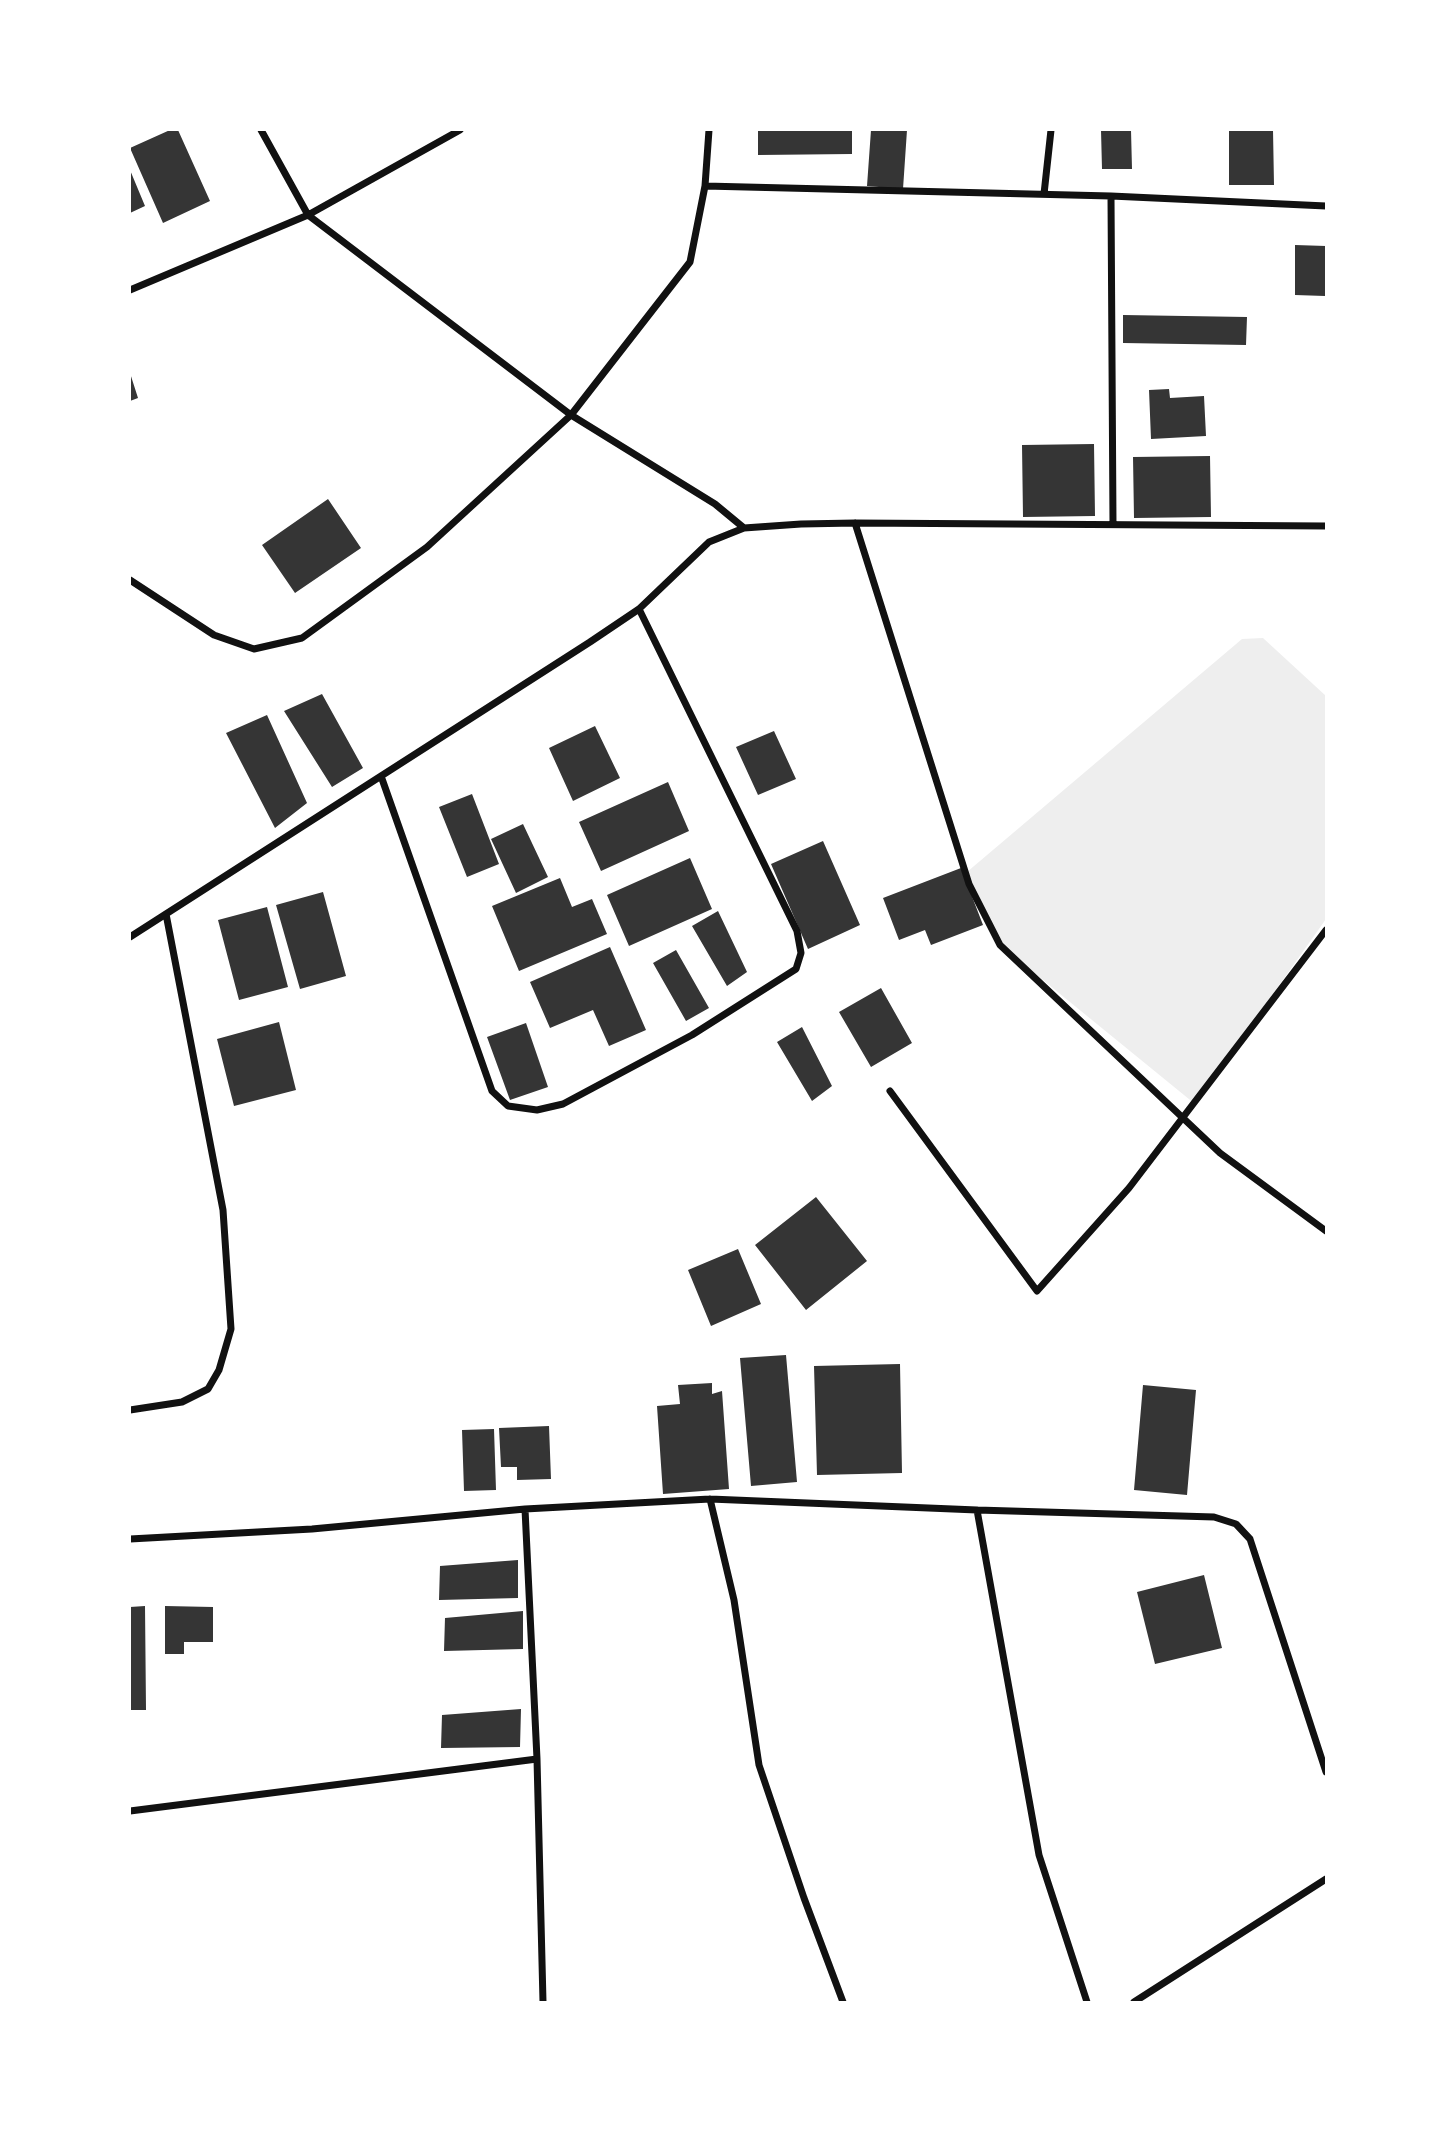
<!DOCTYPE html>
<style>
body{margin:0}
#map{position:relative;width:1456px;height:2132px;overflow:hidden;background:#fff;font-family:"Work Sans",sans-serif}
canvas{display:block}
.frame{position:absolute;inset:0;border:131px solid #fff;pointer-events:none}
</style>
<div id="map">
<canvas width="1456" height="2132"></canvas>
<div class="frame"></div>
</div>
<script>
const ctx = document.querySelector('canvas').getContext('2d');
ctx.lineJoin = 'round';
function fill(path, color) { ctx.fillStyle = color; ctx.fill(path, 'evenodd'); }
const shape = rows => new Path2D(rows.map(r => 'M' + r).join(''));
function stroke(path, color, width, dash) { ctx.strokeStyle = color; ctx.lineWidth = width; ctx.lineCap = dash ? 'butt' : 'round'; ctx.setLineDash(dash || []); ctx.stroke(path); }
fill(shape([
 [1263,638,1326,696,1326,919,1195,1104,1000,945,967,872,1242,639]
]), '#eee');
fill(shape([
 [170,130,178,130,210,201,163,223,130,148],
 [758,130,852,130,852,154,758,155],
 [871,130,907,130,903,189,867,186],
 [1101,130,1131,130,1132,169,1102,169],
 [1229,130,1273,130,1274,185,1229,185],
 [130,170,145,206,130,213],
 [1295,245,1326,246,1325,296,1295,295],
 [1123,315,1247,317,1246,345,1123,343],
 [130,373,138,398,130,401],
 [1169,389,1170,398,1204,396,1206,436,1151,439,1149,390],
 [1094,444,1095,516,1023,517,1022,445],
 [1210,456,1211,517,1134,518,1133,457],
 [328,499,361,548,295,593,262,545],
 [322,694,363,768,332,787,284,711],
 [267,715,307,803,275,828,226,733],
 [595,726,620,778,573,801,549,748],
 [774,731,796,779,758,795,736,747],
 [668,782,689,831,601,871,579,822],
 [472,794,499,864,467,877,439,807],
 [523,824,548,877,516,893,491,839],
 [823,841,860,925,808,949,771,864],
 [690,858,712,909,629,946,607,895],
 [961,868,983,925,931,945,925,930,899,940,883,898],
 [560,878,572,907,592,899,607,934,519,971,492,906],
 [323,892,346,976,300,989,276,905],
 [267,907,288,987,239,1000,218,920],
 [718,911,747,972,727,986,692,926],
 [610,947,646,1030,609,1046,593,1010,550,1028,530,982],
 [676,950,709,1008,686,1021,653,963],
 [881,988,912,1043,871,1067,839,1012],
 [279,1022,296,1090,234,1106,217,1039],
 [526,1023,548,1087,510,1100,487,1037],
 [802,1027,832,1086,812,1101,777,1042],
 [816,1197,867,1261,806,1310,755,1245],
 [738,1249,761,1304,711,1326,688,1270],
 [786,1355,797,1482,751,1486,740,1358],
 [900,1364,902,1473,817,1475,814,1366],
 [712,1383,712,1394,722,1391,729,1489,663,1494,657,1406,680,1404,678,1385],
 [1143,1385,1196,1390,1187,1495,1134,1490],
 [549,1426,551,1479,517,1480,517,1467,501,1467,499,1428],
 [494,1429,496,1490,464,1491,462,1430],
 [518,1560,518,1598,439,1600,440,1566],
 [1204,1575,1222,1648,1155,1664,1137,1592],
 [145,1606,146,1710,130,1710,130,1607],
 [165,1606,213,1607,213,1642,184,1642,184,1654,165,1654],
 [523,1611,523,1649,444,1651,445,1618],
 [521,1709,520,1747,441,1748,442,1715]
]), '#353535');
stroke(shape([
 [261,130,308,215,571,415,715,504,744,528],
 [705,186,1111,196,1326,206],
 [1044,194,1051,130],
 [1111,196,1113,524],
 [130,290,308,215,460,130],
 [855,523,969,884,1000,945,1220,1153,1326,1231],
 [130,580,214,635,254,649,302,638,427,547,571,415,690,262,705,186,709,130],
 [381,776,492,1091,508,1106,537,1110,563,1104,692,1035,796,969,801,953,797,931,639,609],
 [130,937,590,642,639,609,709,542,744,528,801,524,855,523,1326,526],
 [890,1091,1037,1291,1129,1188,1326,930],
 [130,1410,182,1402,208,1389,219,1370,231,1329,223,1210,166,914],
 [710,1499,734,1600,759,1765,804,1898,843,2002],
 [977,1510,1039,1855,1087,2002],
 [130,1539,312,1529,525,1509],
 [130,1811,537,1759],
 [543,2002,537,1759,525,1509,710,1499,977,1510,1214,1517,1236,1524,1250,1539,1326,1772],
 [1134,2002,1326,1879]
]), '#111', 7);
</script>
